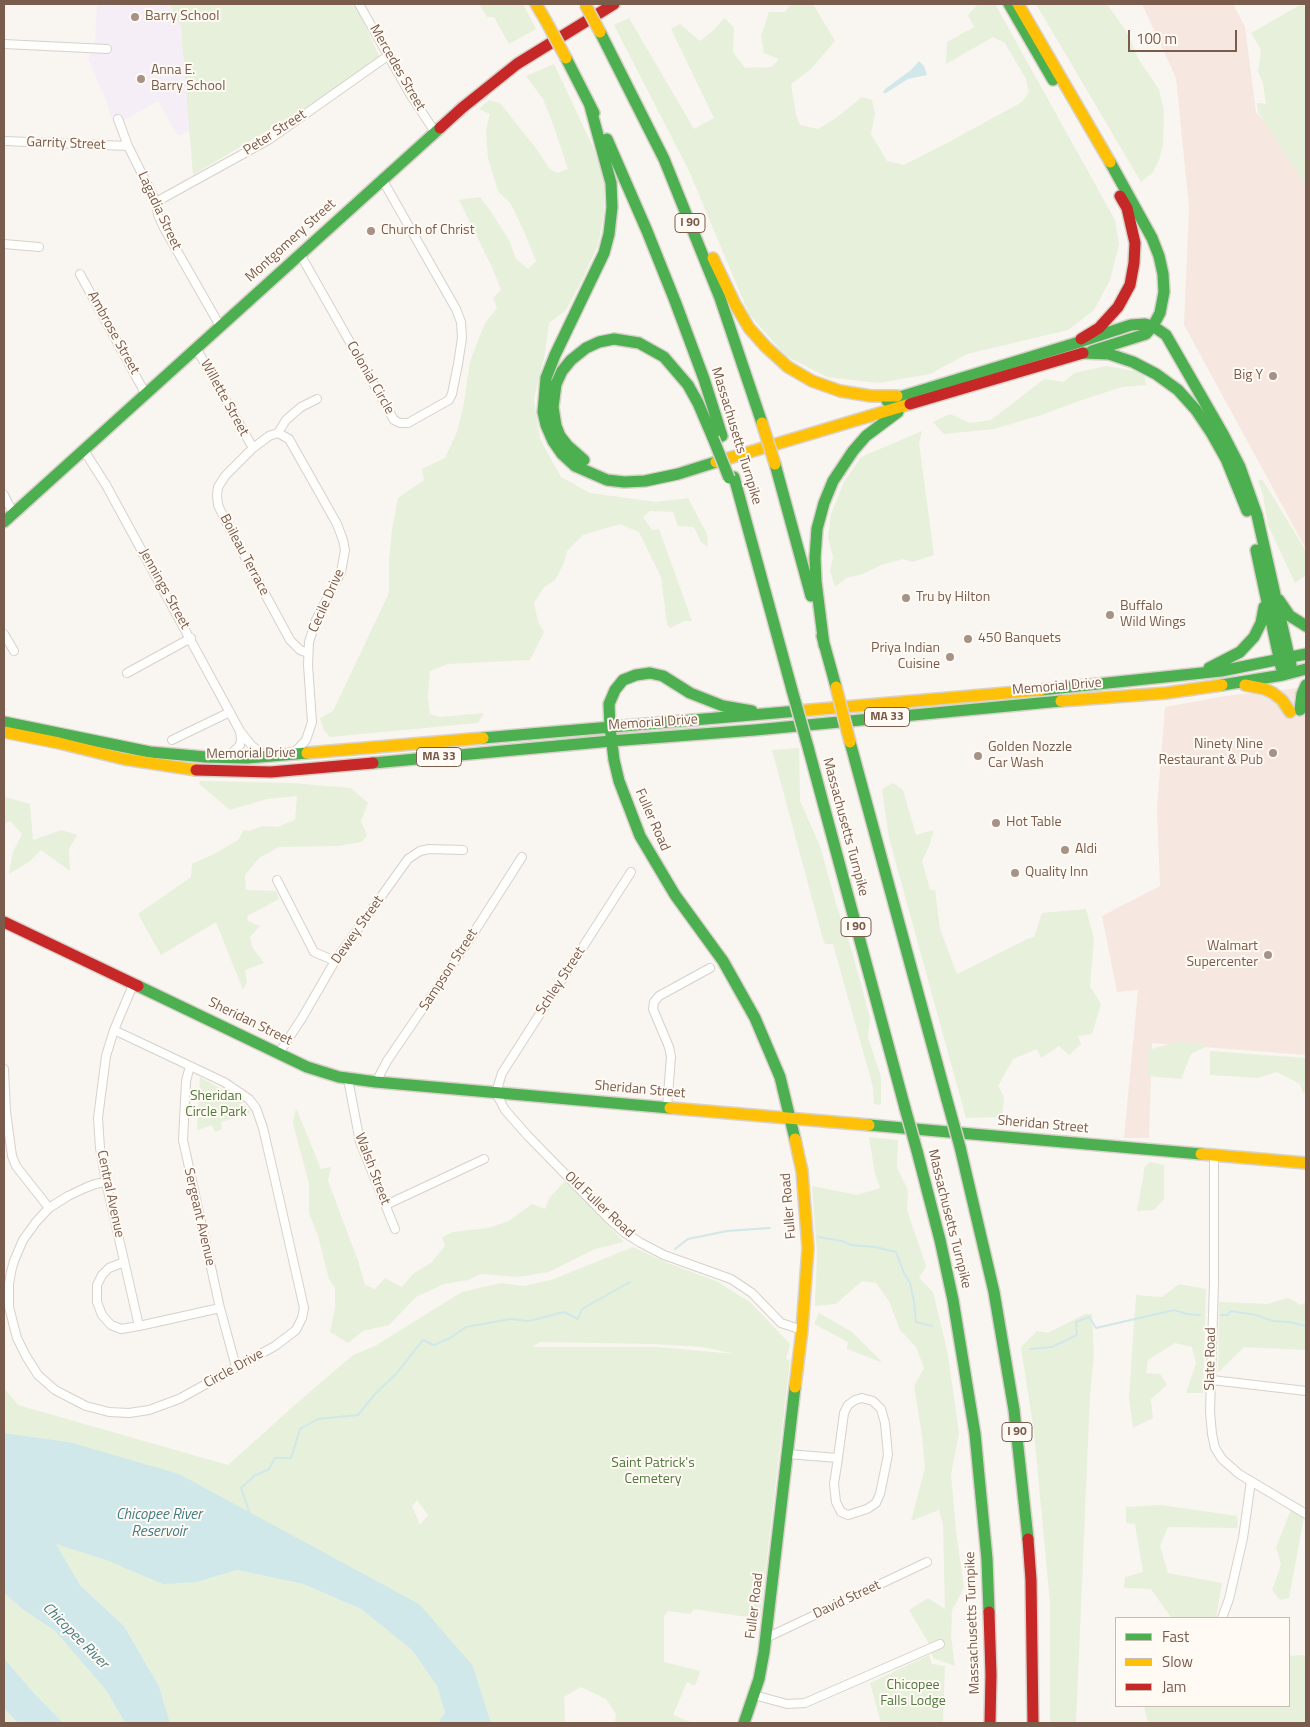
<!DOCTYPE html>
<style>
body{margin:0}
#map{position:relative;width:1310px;height:1727px;overflow:hidden;background:#f9f5f0;font-family:"Titillium Web",sans-serif}
canvas{display:block}
.frame{position:absolute;inset:0;border:5px solid #7a5c4d;pointer-events:none}
.legend{position:absolute;left:1115px;top:1617px;width:175px;height:90px;box-sizing:border-box;background:#fffaf3;border:1px solid #cabbb1;margin:0;padding:6px 9px;list-style:none;font-size:15px;color:#7a5c4d}
.legend li{display:flex;align-items:center;gap:10px;height:25px}
.legend b{width:25px;border:1px solid #cabbb1}
.scale{position:absolute;left:1128px;top:30px;width:109px;height:22px;box-sizing:border-box;border:2px solid #7a5c4d;border-top:0;padding-left:6px;font-size:15px;line-height:18px;white-space:nowrap;color:#7a5c4d;-webkit-text-stroke:4px #fffaf3;paint-order:stroke}
</style>
<div id="map">
<canvas width="1310" height="1727"></canvas>
<div class="frame"></div>
<ul class="legend">
<li><b style="height:6px;background:#4caf50"></b>Fast</li>
<li><b style="height:6px;background:#ffc107"></b>Slow</li>
<li><b style="height:6px;background:#c62828"></b>Jam</li>
</ul>
<div class="scale">100 m</div>
</div>
<script>
const ctx = document.querySelector('canvas').getContext('2d');
ctx.lineJoin = 'round';
function fill(path, color) { ctx.fillStyle = color; ctx.fill(path, 'evenodd'); }
const shape = rows => new Path2D(rows.map(r => 'M' + r).join(''));
function stroke(path, color, width, dash) { ctx.strokeStyle = color; ctx.lineWidth = width; ctx.lineCap = dash ? 'butt' : 'round'; ctx.setLineDash(dash || []); ctx.stroke(path); }
function label(font, color, halo, rows, align = 'center') {
  ctx.font = font + ' "Titillium Web",sans-serif'; ctx.lineWidth = 4; ctx.setLineDash([]); ctx.textBaseline = 'middle'; ctx.strokeStyle = halo; ctx.fillStyle = color; for (const [text, x, y, turn = 0] of rows) {
    ctx.save(); ctx.translate(x, y); ctx.rotate((+turn || 0) * Math.PI / 180); ctx.textAlign = isNaN(turn) ? turn : align; if (halo) ctx.strokeText(text, 0, 0); ctx.fillText(text, 0, 0); ctx.restore();
  }
}
fill(shape([
 [1142,4,1233,4,1245,27,1256,112,1306,169,1306,549,1184,325,1189,207,1176,78],
 [1306,687,1306,1055,1152,1043,1149,1138,1124,1138,1138,990,1117,992,1102,916,1160,886,1157,808,1165,707,1225,696]
]), '#f6e8e1');
fill(shape([
 [97,4,168,4,181,27,190,130,178,136,158,101,114,126,106,100,88,59,95,43]
]), '#f6eef6');
fill(shape([
 [169,4,355,4,383,64,352,76,319,100,193,175,181,27],
 [479,4,523,4,536,29,509,44,494,17,487,17],
 [791,4,813,4,835,41,811,69,791,84,796,114,800,125,818,129,836,118,862,97,872,100,875,114,871,134,887,161,904,165,949,142,1022,102,1029,92,1026,79,1005,43,993,37,946,64,947,42,974,27,968,15,978,4,995,4,1115,220,1119,245,1110,280,1094,310,1068,330,967,354,930,374,878,383,827,377,786,356,749,314,689,171,614,25,629,18,694,129,714,118,671,29,680,24,700,41,715,29,724,18,734,27,733,52,745,68,772,67,779,59,764,53,761,36,769,12,785,12],
 [1036,4,1107,4,1126,31,1139,60,1159,89,1164,111,1163,145,1159,160,1153,172,1141,182],
 [1302,4,1306,4,1306,182,1304,183,1258,112,1257,103,1266,104,1263,83,1258,72,1261,50,1251,33],
 [554,64,594,149,604,179,604,213,598,245,582,280,566,310,549,323,545,353,534,399,540,439,561,477,590,493,656,502,688,498,707,534,708,547,701,542,694,527,678,526,673,512,650,511,643,517,652,530,659,529,692,621,684,621,670,628,667,624,661,577,639,532,620,524,583,535,567,551,564,563,555,580,544,587,534,603,538,622,544,632,530,660,448,664,430,671,428,697,430,714,440,717,484,713,478,723,330,737,324,730,320,718,333,711,389,593,389,561,392,530,398,498,424,480,422,469,445,458,457,432,464,403,470,361,485,323,497,308,493,298,501,290,492,267,459,200,480,197,492,213,510,242,516,259,528,269,536,261,523,229,511,204,498,191,488,158,486,131,490,114,479,109,489,100,500,103,535,147,550,169,557,173,568,169,553,124,543,99,526,76],
 [1107,366,1144,373,1146,385,1122,387,1082,400,1041,415,994,429,944,434,933,422,950,414,970,423,991,420,1044,379,1064,382,1074,373],
 [922,431,919,443,934,555,913,562,903,559,881,565,863,574,846,578,835,587,830,571,833,557,828,537,831,514,844,482,861,457],
 [1262,479,1306,551,1306,575,1295,583,1268,525,1263,495,1258,481],
 [799,748,800,801,820,846,837,907,852,951,870,1018,868,1037,881,1077,881,1105,874,1104,873,1087,833,944,825,944,821,932,772,750],
 [200,781,292,783,351,788,368,803,361,821,367,835,362,842,337,846,279,847,259,858,245,875,246,890,276,891,279,899,247,916,248,921,260,926,250,937,252,947,264,963,245,970,247,982,243,990,216,922,161,955,138,914,191,877,192,864,214,854,238,840,244,830,249,831,263,826,277,827,295,820,297,796,267,799,230,810,199,784],
 [893,783,903,790,916,835,934,830,929,846,922,861,930,890,935,890,940,929,957,974,1027,939,1034,937,1042,913,1086,909,1094,939,1090,986,1101,1004,1092,1034,1078,1036,1081,1044,1069,1055,1059,1046,1041,1058,1037,1049,1013,1059,998,1086,1004,1097,1002,1117,966,1118,889,838,882,789],
 [5,797,30,804,33,840,62,830,77,835,69,849,70,871,41,850,29,862,9,874,13,852,22,834,10,821,4,824,4,799],
 [1177,1042,1209,1045,1191,1054,1181,1079,1147,1076,1148,1050],
 [1210,1051,1306,1058,1306,1092,1303,1093,1300,1084,1277,1072,1258,1078,1210,1075],
 [200,1077,236,1097,250,1110,250,1113,221,1122,222,1129,220,1130,215,1132,212,1125,197,1130],
 [296,1108,321,1169,331,1167,328,1181,358,1261,365,1285,375,1289,385,1278,402,1287,413,1274,432,1262,445,1246,442,1237,453,1232,488,1228,509,1221,532,1204,545,1209,550,1197,566,1180,624,1242,595,1249,549,1272,517,1277,481,1274,468,1280,444,1284,416,1297,389,1325,363,1331,348,1343,330,1332,335,1308,335,1288,329,1279,318,1236,309,1213,309,1184,293,1123],
 [869,1137,898,1140,897,1168,908,1190,907,1210,926,1266,919,1278,933,1292,948,1355,959,1433,951,1474,956,1531,964,1588,952,1610,951,1636,955,1666,933,1658,928,1642,909,1610,928,1598,945,1609,943,1525,939,1510,911,1521,925,1468,922,1435,914,1386,924,1368,916,1347,900,1330,889,1301,876,1283,862,1281,836,1304,815,1306,817,1254,812,1186,857,1195,880,1188,875,1174],
 [1150,1162,1164,1165,1164,1199,1154,1210,1137,1211,1145,1166],
 [633,1247,670,1264,716,1281,750,1302,790,1344,786,1359,790,1360,760,1619,694,1609,690,1614,668,1611,664,1616,664,1662,700,1671,695,1686,687,1682,673,1715,693,1723,615,1723,616,1714,606,1699,581,1687,564,1697,565,1723,490,1723,490,1720,473,1666,69,1442,4,1433,4,1388,18,1405,228,1465,305,1396,353,1355,375,1346,462,1292,501,1283,524,1286,551,1280],
 [540,1342,654,1344,703,1347,735,1354,657,1347,532,1347],
 [417,1500,428,1515,420,1525,412,1506],
 [1179,1284,1206,1289,1203,1393,1186,1393,1196,1363,1192,1347,1175,1343,1148,1360,1146,1373,1160,1374,1167,1385,1151,1399,1153,1418,1133,1428,1129,1397,1136,1295,1162,1297],
 [1288,1298,1301,1305,1306,1302,1306,1350,1244,1347,1218,1373,1219,1302,1267,1304],
 [819,1313,852,1332,883,1363,847,1349,848,1342,814,1324],
 [1085,1314,1092,1314,1094,1354,1090,1395,1076,1723,1050,1723,1050,1603,1034,1432,1021,1347,1037,1331,1048,1333],
 [1161,1505,1237,1516,1238,1528,1168,1527,1160,1546,1168,1573,1222,1583,1216,1618,1168,1618,1170,1616,1151,1589,1124,1588,1125,1577,1143,1572,1135,1524,1126,1523,1126,1507],
 [1291,1510,1304,1517,1289,1598,1280,1600,1272,1590,1281,1565,1276,1547],
 [55,1543,106,1560,197,1582,237,1570,303,1584,361,1609,412,1650,437,1686,445,1713,438,1723,170,1723,159,1686,124,1626,80,1585],
 [4,1593,21,1608,55,1631,106,1690,125,1723,63,1723,33,1692,4,1658],
 [929,1655,932,1664,945,1666,943,1723,881,1723,870,1683],
 [1306,1655,1306,1723,1148,1723,1144,1706,1289,1706,1289,1656],
 [4,1708,18,1723,4,1723]
]), '#e7f0db');
fill(shape([
 [919,61,924,66,927,75,908,79,886,93,883,93,885,89,911,70],
 [4,1433,69,1442,179,1474,419,1604,473,1666,490,1720,490,1723,438,1723,445,1713,437,1686,412,1650,361,1609,303,1584,237,1570,197,1582,163,1584,106,1560,56,1544,80,1585,124,1626,159,1686,170,1723,125,1723,106,1690,55,1631,21,1608,4,1593],
 [4,1658,33,1692,63,1723,18,1723,4,1708]
]), '#d0e8ea');
stroke(shape([
 [818,1237,842,1241,851,1245,875,1247,896,1252,904,1273,910,1283,914,1302,916,1322,932,1326],
 [675,1249,688,1239,727,1231,770,1228],
 [1221,1315,1227,1315,1231,1311,1256,1315,1273,1321,1290,1322,1306,1326],
 [1030,1349,1052,1347,1077,1335,1076,1322,1089,1317,1096,1328,1174,1310,1187,1314,1200,1315],
 [249,1511,241,1488,254,1476,269,1469,275,1458,291,1458,300,1429,318,1419,358,1415,375,1394,396,1374,423,1340,434,1345,450,1338,466,1327,511,1319,529,1321,564,1312,578,1319,582,1309,630,1282]
]), '#d0e8ea', 2);
const street = shape([
 [359,4,410,94,435,132],
 [4,44,107,49],
 [118,119,128,146,156,202,158,215,164,228,220,326],
 [4,141,128,146],
 [156,202,270,139,389,55],
 [4,244,39,247],
 [300,254,394,420,400,423,408,423,449,400,452,394,458,364,462,338,461,322,456,309,382,179],
 [80,274,145,393],
 [196,348,253,448],
 [278,433,289,439,337,524,343,540,345,550,341,572,316,620,309,642,308,665,312,722,306,740,293,754],
 [83,449,106,485,240,731,252,746,265,756],
 [4,495,13,513],
 [4,634,14,651],
 [308,653,300,650,290,640,225,520,218,505,217,495,218,487,225,476,253,448,269,436,278,433,286,420,301,407,317,399],
 [127,673,191,638],
 [172,740,230,712],
 [227,758,240,745,241,740,240,731],
 [631,872,502,1073,496,1093,505,1110,528,1136,609,1219,625,1233,641,1243,664,1255,731,1279,752,1293,781,1323,802,1330],
 [277,880,314,952,335,961],
 [133,985,114,1030,106,1056,98,1118,100,1148,106,1182,139,1326,220,1308],
 [279,1053,302,1018,335,961,408,859,420,851,429,849,463,850],
 [190,1066,186,1081,183,1140,220,1308,236,1367],
 [4,1069,6,1112,12,1156,16,1166,49,1208],
 [348,1079,360,1142,395,1229],
 [376,1082,387,1061,464,948,522,857],
 [667,1107,671,1057,669,1047,653,1009,654,1002,659,996,710,968],
 [1214,1156,1214,1282,1210,1412,1212,1434,1215,1448,1222,1459,1239,1474,1306,1514],
 [106,1182,95,1184,85,1188,68,1196,49,1208,36,1222,23,1240,14,1261,11,1272,9,1284,9,1307,17,1338,26,1356,38,1375,55,1390,86,1406,109,1412,129,1413,149,1410,179,1399,275,1346,296,1330,302,1318,304,1308,273,1171,263,1128,256,1108,249,1099,224,1082,114,1030],
 [386,1205,484,1159],
 [124,1262,109,1268,102,1275,97,1285,97,1302,102,1315,111,1325,121,1329,139,1326],
 [1212,1380,1306,1391],
 [862,1398,873,1401,881,1409,885,1423,888,1455,880,1494,876,1503,867,1509,848,1515,841,1512,836,1502,834,1484,838,1458,844,1413,848,1405,855,1400,862,1398],
 [787,1454,838,1458],
 [1222,1618,1229,1599,1243,1538,1251,1481],
 [766,1638,927,1562],
 [754,1695,787,1704,805,1703,940,1644]
]);
const fast = shape([
 [1009,4,1053,80],
 [600,32,664,159,720,298,762,423],
 [566,58,594,113],
 [590,106,611,183,612,207,609,234,604,253,555,355,546,378,543,412,546,425,553,441,562,454,575,466,607,480,624,482,645,481,678,474,716,462],
 [607,139,647,231,675,301,704,379,722,436],
 [1073,344,1131,325,1145,324,1153,326,1166,335,1223,434,1240,467,1257,515,1291,665],
 [1092,351,1146,334,1153,326,1160,313,1164,292,1163,274,1159,256,1152,238,1110,162],
 [1083,353,1109,354,1133,362,1156,374,1178,390,1196,410,1212,434,1226,459,1247,511],
 [887,401,1073,344],
 [584,460,567,445,560,436,556,426,553,407,556,384,562,371,571,360,586,348,599,342,614,339,639,343,664,357,688,385,698,403,713,438],
 [775,464,811,596],
 [734,477,792,690],
 [4,522,440,128],
 [1256,550,1281,667],
 [1279,600,1290,616,1306,626],
 [822,636,836,687],
 [824,645,816,582,815,558,817,529,824,503,833,481,853,451,866,436,898,412],
 [1209,668,1240,652,1254,637,1261,623,1264,607],
 [1222,685,1283,675,1306,669],
 [1041,690,1221,671,1306,654],
 [1300,710,1302,694,1306,685],
 [4,722,150,752,206,757,247,758,307,753],
 [610,727,614,760,619,781,640,836,675,895,723,961,755,1018,780,1077,795,1139],
 [610,727,609,704,615,690,623,680,636,675,650,673,663,676,690,693,723,706,752,711],
 [483,738,798,711],
 [850,742,947,1100],
 [808,747,905,1108],
 [373,763,611,741,755,730,1061,701],
 [138,986,307,1067,339,1077,376,1082,670,1108],
 [869,1125,1201,1154],
 [960,1147,994,1292,1014,1410,1028,1539],
 [917,1151,940,1240,953,1300,975,1434,987,1559,989,1612],
 [744,1723,759,1679,764,1652,795,1387]
]);
const slow = shape([
 [536,4,546,21],
 [1018,4,1110,162],
 [713,258,735,304,749,328,766,347,788,367,812,381,840,391,871,396,897,396],
 [716,462,910,404],
 [1245,685,1265,689,1273,693,1282,700,1290,712],
 [1061,701,1166,693,1222,685],
 [798,711,1041,690],
 [4,732,59,743,124,759,196,770],
 [307,753,483,738],
 [670,1108,869,1125],
 [1201,1154,1306,1163],
 [795,1387,802,1330,808,1248,802,1171,795,1139]
]);
const jam = shape([
 [440,128,462,108,517,64,614,4],
 [1081,339,1099,328,1118,307,1130,285,1134,263,1135,243,1127,208,1120,196],
 [910,404,1083,353],
 [196,770,271,772,373,763],
 [4,922,138,986],
 [1028,1539,1031,1580,1033,1723],
 [989,1612,991,1675,990,1723]
]);
stroke(street, '#d7d1cb', 10);
stroke(fast, '#d9d2cb', 14);
stroke(slow, '#d9d2cb', 14);
stroke(jam, '#d9d2cb', 14);
stroke(street, '#fefefd', 8);
stroke(fast, '#4caf50', 11);
stroke(slow, '#ffc107', 11);
stroke(jam, '#c62828', 11);
const fastBridge = shape([
 [713,438,729,478],
 [792,690,808,747],
 [947,1100,960,1147],
 [905,1108,917,1151]
]);
const slowBridge = shape([
 [585,4,600,32],
 [546,21,566,58],
 [762,423,775,464],
 [836,687,850,742]
]);
stroke(fastBridge, '#dad1cc', 14, []);
stroke(slowBridge, '#dad1cc', 14, []);
stroke(fastBridge, '#4caf50', 11);
stroke(slowBridge, '#ffc107', 11);
for (const [x, y, r, color] of [
 [135,17,5,"#a69286"],
 [141,79,5,"#a69286"],
 [371,231,5,"#a69286"],
 [1273,376,5,"#a69286"],
 [906,598,5,"#a69286"],
 [1110,615,5,"#a69286"],
 [968,639,5,"#a69286"],
 [950,657,5,"#a69286"],
 [1273,753,5,"#a69286"],
 [978,756,5,"#a69286"],
 [996,823,5,"#a69286"],
 [1065,850,5,"#a69286"],
 [1015,873,5,"#a69286"],
 [1268,955,5,"#a69286"]
]) { const dot = new Path2D(); dot.arc(x, y, r, 0, 2 * Math.PI); ctx.fillStyle = color; ctx.fill(dot); stroke(dot, '#fffaf3', 2); }
for (const [x, y, w] of [
 [690,223,30],
 [887,717,45],
 [439,757,45],
 [856,927,30],
 [1017,1432,30]
]) { const box = new Path2D(); box.roundRect(x - w / 2, y - 9.5, w, 19, 4); ctx.fillStyle = '#fffaf3'; ctx.fill(box); stroke(box, '#7a5c4d', 1); }
label('bold 12px', '#7a5c4d', null, [
 ["I 90",690,223],
 ["MA 33",887,717],
 ["MA 33",439,757],
 ["I 90",856,927],
 ["I 90",1017,1432]
]);
label('14px', '#7a5c4d', '#fffaf3', [
 ["Barry School",145,17],
 ["Anna E.",151,71],
 ["Barry School",151,87],
 ["Church of Christ",381,231],
 ["Big Y",1263,376,"right"],
 ["Tru by Hilton",916,598],
 ["Buffalo",1120,607],
 ["Wild Wings",1120,623],
 ["450 Banquets",978,639],
 ["Priya Indian",940,649,"right"],
 ["Cuisine",940,665,"right"],
 ["Ninety Nine",1263,745,"right"],
 ["Restaurant & Pub",1263,761,"right"],
 ["Golden Nozzle",988,748],
 ["Car Wash",988,764],
 ["Hot Table",1006,823],
 ["Aldi",1075,850],
 ["Quality Inn",1025,873],
 ["Walmart",1258,947,"right"],
 ["Supercenter",1258,963,"right"]
], 'left');
label('14px', '#7a5c4d', '#fffaf3', [
 ["Mercedes Street",397,68,60],
 ["Peter Street",275,133,-33],
 ["Garrity Street",66,144,2],
 ["Lagadia Street",159,211,65],
 ["Montgomery Street",291,241,-42],
 ["Ambrose Street",113,333,61],
 ["Colonial Circle",370,378,60],
 ["Willette Street",224,398,61],
 ["Massachusetts Turnpike",736,436,73],
 ["Boileau Terrace",244,555,62],
 ["Jennings Street",164,589,61],
 ["Cecile Drive",327,601,-66],
 ["Memorial Drive",1057,687,-5],
 ["Memorial Drive",653,723,-4],
 ["Memorial Drive",251,754,-1],
 ["Fuller Road",652,820,66],
 ["Massachusetts Turnpike",845,827,75],
 ["Dewey Street",358,930,-55],
 ["Sampson Street",449,970,-57],
 ["Schley Street",561,981,-57],
 ["Sheridan Street",250,1022,26],
 ["Sheridan Street",640,1090,5],
 ["Sheridan Street",1043,1125,5],
 ["Walsh Street",372,1169,69],
 ["Central Avenue",110,1194,78],
 ["Old Fuller Road",599,1205,43],
 ["Fuller Road",789,1206,-95],
 ["Sergeant Avenue",199,1217,77],
 ["Massachusetts Turnpike",949,1219,76],
 ["Slate Road",1211,1359,-89],
 ["Circle Drive",234,1369,-29],
 ["David Street",847,1600,-25],
 ["Fuller Road",755,1606,-83],
 ["Massachusetts Turnpike",973,1623,-92]
]);
label('14px', '#537a41', '#fffaf3', [
 ["Sheridan",216,1097],
 ["Circle Park",216,1113],
 ["Saint Patrick's",653,1464],
 ["Cemetery",653,1480],
 ["Chicopee",913,1686],
 ["Falls Lodge",913,1702]
]);
label('italic 15px', '#437c86', '#fffaf3', [
 ["Chicopee River",159,1515],
 ["Reservoir",159,1532],
 ["Chicopee River",75,1636,45]
]);
</script>
